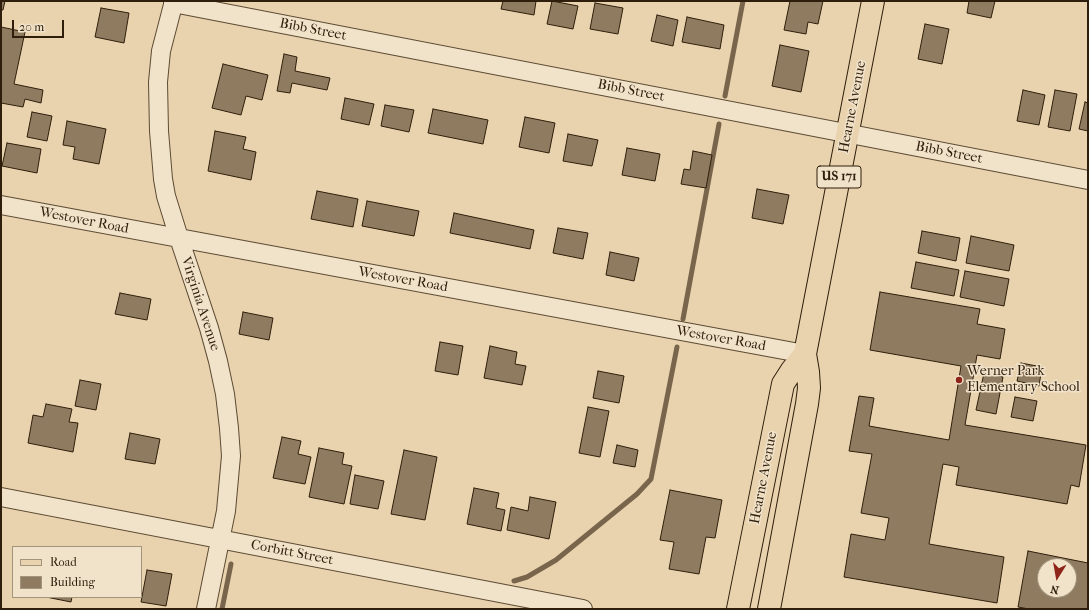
<!DOCTYPE html>
<html>
<head>
<meta charset="utf-8">
<style>
  body { margin:0 }
  #map { position:relative; width:1089px; height:610px; overflow:hidden; background:#e9d3ae; font-family:"IM FELL French Canon",serif }
  canvas { display:block }
  .frame { position:absolute; inset:0; border:2px solid #2e1e0b; pointer-events:none }
  .legend { position:absolute; left:12px; top:546px; width:130px; height:52px; box-sizing:border-box; background:#f1e2ca; border:1px solid #a3947e; margin:0; padding:5px 7px; list-style:none; font-size:12px; color:#2e1e0b }
  .legend li { display:flex; align-items:center; gap:8px; height:20px }
  .legend b { width:20px; border:1px solid #a3947e }
  .north { position:absolute; left:1037px; top:558px; width:40px; height:40px; box-sizing:border-box; background:#f1e2ca; border:1px solid #a3947e; border-radius:50%; rotate:191deg; font-size:11px; font-weight:700; line-height:16px; text-align:center; color:#2e1e0b }
  .north::after { content:''; display:block; margin:auto; width:14px; height:18px; background:#8f2418; clip-path:polygon(50% 0,100% 100%,50% 72%,0 100%) }
  .scale { position:absolute; left:12px; top:20px; width:52px; height:18px; box-sizing:border-box; border:2px solid #2e1e0b; border-top:0; padding-left:5px; font-size:12px; line-height:14px; white-space:nowrap; color:#2e1e0b; -webkit-text-stroke:3px #f1e2ca; paint-order:stroke }
</style>
</head>
<body>
<div id="map">
<canvas width="1089" height="610"></canvas>
<div class="frame"></div>
<ul class="legend">
<li><b style="height:5px;background:#e9d3ae"></b>Road</li>
<li><b style="height:11px;background:#8f7c60"></b>Building</li>
</ul>
<div class="north">N</div>
<div class="scale">20 m</div>
</div>
<script>
const ctx = document.querySelector('canvas').getContext('2d');
ctx.lineJoin = 'round';
function toPath(rows) {
  const path = new Path2D();
  for (const r of rows) {
    path.moveTo(r[0], r[1]);
    for (let i = 2; i < r.length; i += 2) path.lineTo(r[i], r[i + 1]);
  }
  return path;
}
function stroke(path, color, width, dash) {
  ctx.strokeStyle = color;
  ctx.lineWidth = width;
  ctx.lineCap = dash ? 'butt' : 'round';
  ctx.setLineDash(dash || []);
  ctx.stroke(path);
}
function fillPath(path, color) {
  ctx.fillStyle = color;
  ctx.fill(path, 'evenodd');
}
function write(font, color, halo, rows, align = 'center') {
  ctx.font = font + ' "IM FELL French Canon",serif';
  ctx.lineWidth = 3;
  ctx.setLineDash([]);
  ctx.textBaseline = 'middle';
  ctx.strokeStyle = halo;
  ctx.fillStyle = color;
  for (const [text, x, y, turn = 0] of rows) {
    ctx.save();
    ctx.translate(x, y);
    ctx.rotate((+turn || 0) * Math.PI / 180);
    ctx.textAlign = isNaN(turn) ? turn : align;
    if (halo) ctx.strokeText(text, 0, 0);
    ctx.fillText(text, 0, 0);
    ctx.restore();
  }
}
stroke(toPath([
  [725,96,743,1],
  [683,319,719,124],
  [514,581,527,577,556,560,637,494,651,479,677,347],
  [222,609,231,564]
]), '#78654c', 5);
const building = toPath([
  [1,1,5,1,3,10,1,10,1,1],
  [503,1,536,1,534,15,501,9,503,1],
  [552,1,578,6,573,29,547,24,552,1],
  [790,1,823,1,818,24,808,22,806,34,784,30,790,1],
  [969,1,995,1,991,18,967,13,969,1],
  [595,3,623,8,618,34,590,29,595,3],
  [101,8,129,13,124,43,95,37,101,8],
  [657,15,678,20,673,46,651,41,657,15],
  [687,17,724,25,720,49,682,42,687,17],
  [925,24,949,29,942,64,918,59,925,24],
  [1,27,25,32,14,84,43,90,41,103,25,99,23,107,1,103,1,27],
  [780,45,809,51,801,92,772,86,780,45],
  [284,54,297,57,295,71,330,78,327,90,292,83,290,93,277,91,284,54],
  [223,64,268,75,262,100,246,96,241,115,212,108,223,64],
  [1023,90,1045,95,1039,125,1017,121,1023,90],
  [1055,90,1077,94,1070,131,1048,127,1055,90],
  [345,98,374,104,369,125,341,119,345,98],
  [1085,102,1088,103,1088,131,1079,129,1085,102],
  [385,105,414,110,409,132,381,126,385,105],
  [433,109,488,120,483,144,428,133,433,109],
  [32,112,52,116,47,141,27,137,32,112],
  [525,117,555,123,549,153,519,147,525,117],
  [67,121,106,129,99,164,73,159,75,147,63,145,67,121],
  [215,131,246,137,243,149,256,152,251,180,208,171,215,131],
  [568,134,598,140,592,166,563,161,568,134],
  [7,143,41,149,37,173,2,166,7,143],
  [627,148,660,154,655,181,622,175,627,148],
  [693,151,712,155,706,188,681,184,684,169,690,170,693,151],
  [757,189,789,195,783,224,752,218,757,189],
  [317,191,358,199,353,227,311,219,317,191],
  [367,201,419,211,414,236,362,226,367,201],
  [454,213,534,230,530,249,450,233,454,213],
  [558,228,588,233,583,259,553,253,558,228],
  [922,231,960,238,956,261,918,253,922,231],
  [971,236,1014,245,1009,271,966,263,971,236],
  [610,252,639,258,634,281,606,275,610,252],
  [916,262,959,270,954,296,911,288,916,262],
  [965,271,1009,279,1004,306,960,297,965,271],
  [880,292,980,309,977,324,1005,329,1000,359,977,355,965,425,1086,445,1079,487,1071,485,1067,504,956,485,959,467,943,464,929,544,1004,557,997,603,844,577,851,534,885,540,889,518,861,513,872,454,849,451,859,396,874,398,869,426,949,440,961,366,870,350,880,292],
  [120,293,151,299,147,320,115,314,120,293],
  [243,312,273,318,269,340,239,334,243,312],
  [440,342,463,346,458,375,435,371,440,342],
  [490,346,517,352,515,364,526,366,522,385,484,378,490,346],
  [1021,363,1042,367,1039,386,1017,381,1021,363],
  [598,371,624,376,619,403,593,398,598,371],
  [984,373,1003,377,996,414,976,410,984,373],
  [80,380,101,384,96,410,75,406,80,380],
  [1015,397,1037,401,1033,421,1011,417,1015,397],
  [46,404,72,409,69,422,78,423,73,452,28,443,33,415,43,417,46,404],
  [588,407,609,411,600,457,579,453,588,407],
  [130,433,160,439,155,464,125,459,130,433],
  [282,437,301,441,298,454,311,457,305,484,273,478,282,437],
  [617,445,638,450,635,467,613,463,617,445],
  [319,448,344,453,342,464,352,466,344,504,309,497,319,448],
  [404,450,437,457,425,520,391,514,404,450],
  [355,475,384,481,378,509,350,504,355,475],
  [474,488,499,493,496,508,505,510,501,531,467,524,474,488],
  [670,490,722,500,715,538,706,537,699,574,669,569,674,542,660,540,670,490],
  [530,497,556,502,549,539,507,530,511,507,528,511,530,497],
  [1028,551,1088,563,1088,609,1029,609,1018,607,1028,551],
  [1045,566,1069,566,1069,590,1045,590,1045,566],
  [147,570,172,574,166,606,141,602,147,570],
  [46,597,72,597,71,602,46,597]
]);
fillPath(building, '#8f7c60');
stroke(building, '#2e1e0b', 1);
const minor = toPath([
  [174,1,161,51,158,82,159,131,163,179,166,196,179,238,209,328,218,361,225,394,229,428,231,456,226,511,206,609],
  [173,3,1088,180],
  [1,205,805,354],
  [1,497,583,609]
]);
const major = toPath([
  [738,609,783,384,792,370,805,354],
  [769,609,807,404,809,388,808,372,805,354,873,1]
]);
stroke(minor, '#5d4b34', 20);
stroke(major, '#2e1e0b', 24);
stroke(minor, '#f1e2ca', 18);
stroke(major, '#e9d3ae', 22);
for (const [x, y, r, color] of [
  [959,380,4,"#8f2418"]
]) {
  const dot = new Path2D();
  dot.arc(x, y, r, 0, 2 * Math.PI);
  ctx.fillStyle = color;
  ctx.fill(dot);
  stroke(dot, '#f1e2ca', 1.5);
}
for (const [x, y, w] of [
  [839,177,44]
]) {
  const box = new Path2D();
  box.roundRect(x - w / 2, y - 11, w, 22, 3);
  ctx.fillStyle = '#f1e2ca';
  ctx.fill(box);
  stroke(box, '#2e1e0b', 1);
}
write('bold 13px', '#2e1e0b', null, [
  ["US 171",839,177]
]);
write('14px', '#2e1e0b', '#f1e2ca', [
  ["Bibb Street",313,30,11],
  ["Bibb Street",631,91,11],
  ["Hearne Avenue",853,107,-79],
  ["Bibb Street",949,153,11],
  ["Westover Road",84,221,11],
  ["Westover Road",403,280,10],
  ["Virginia Avenue",200,304,72],
  ["Westover Road",721,339,10],
  ["Hearne Avenue",764,478,-79],
  ["Corbitt Street",292,553,11]
]);
write('14px', '#2e1e0b', '#f1e2ca', [
  ["Werner Park",967,372],
  ["Elementary School",967,388]
], 'left');
</script>
</body>
</html>
